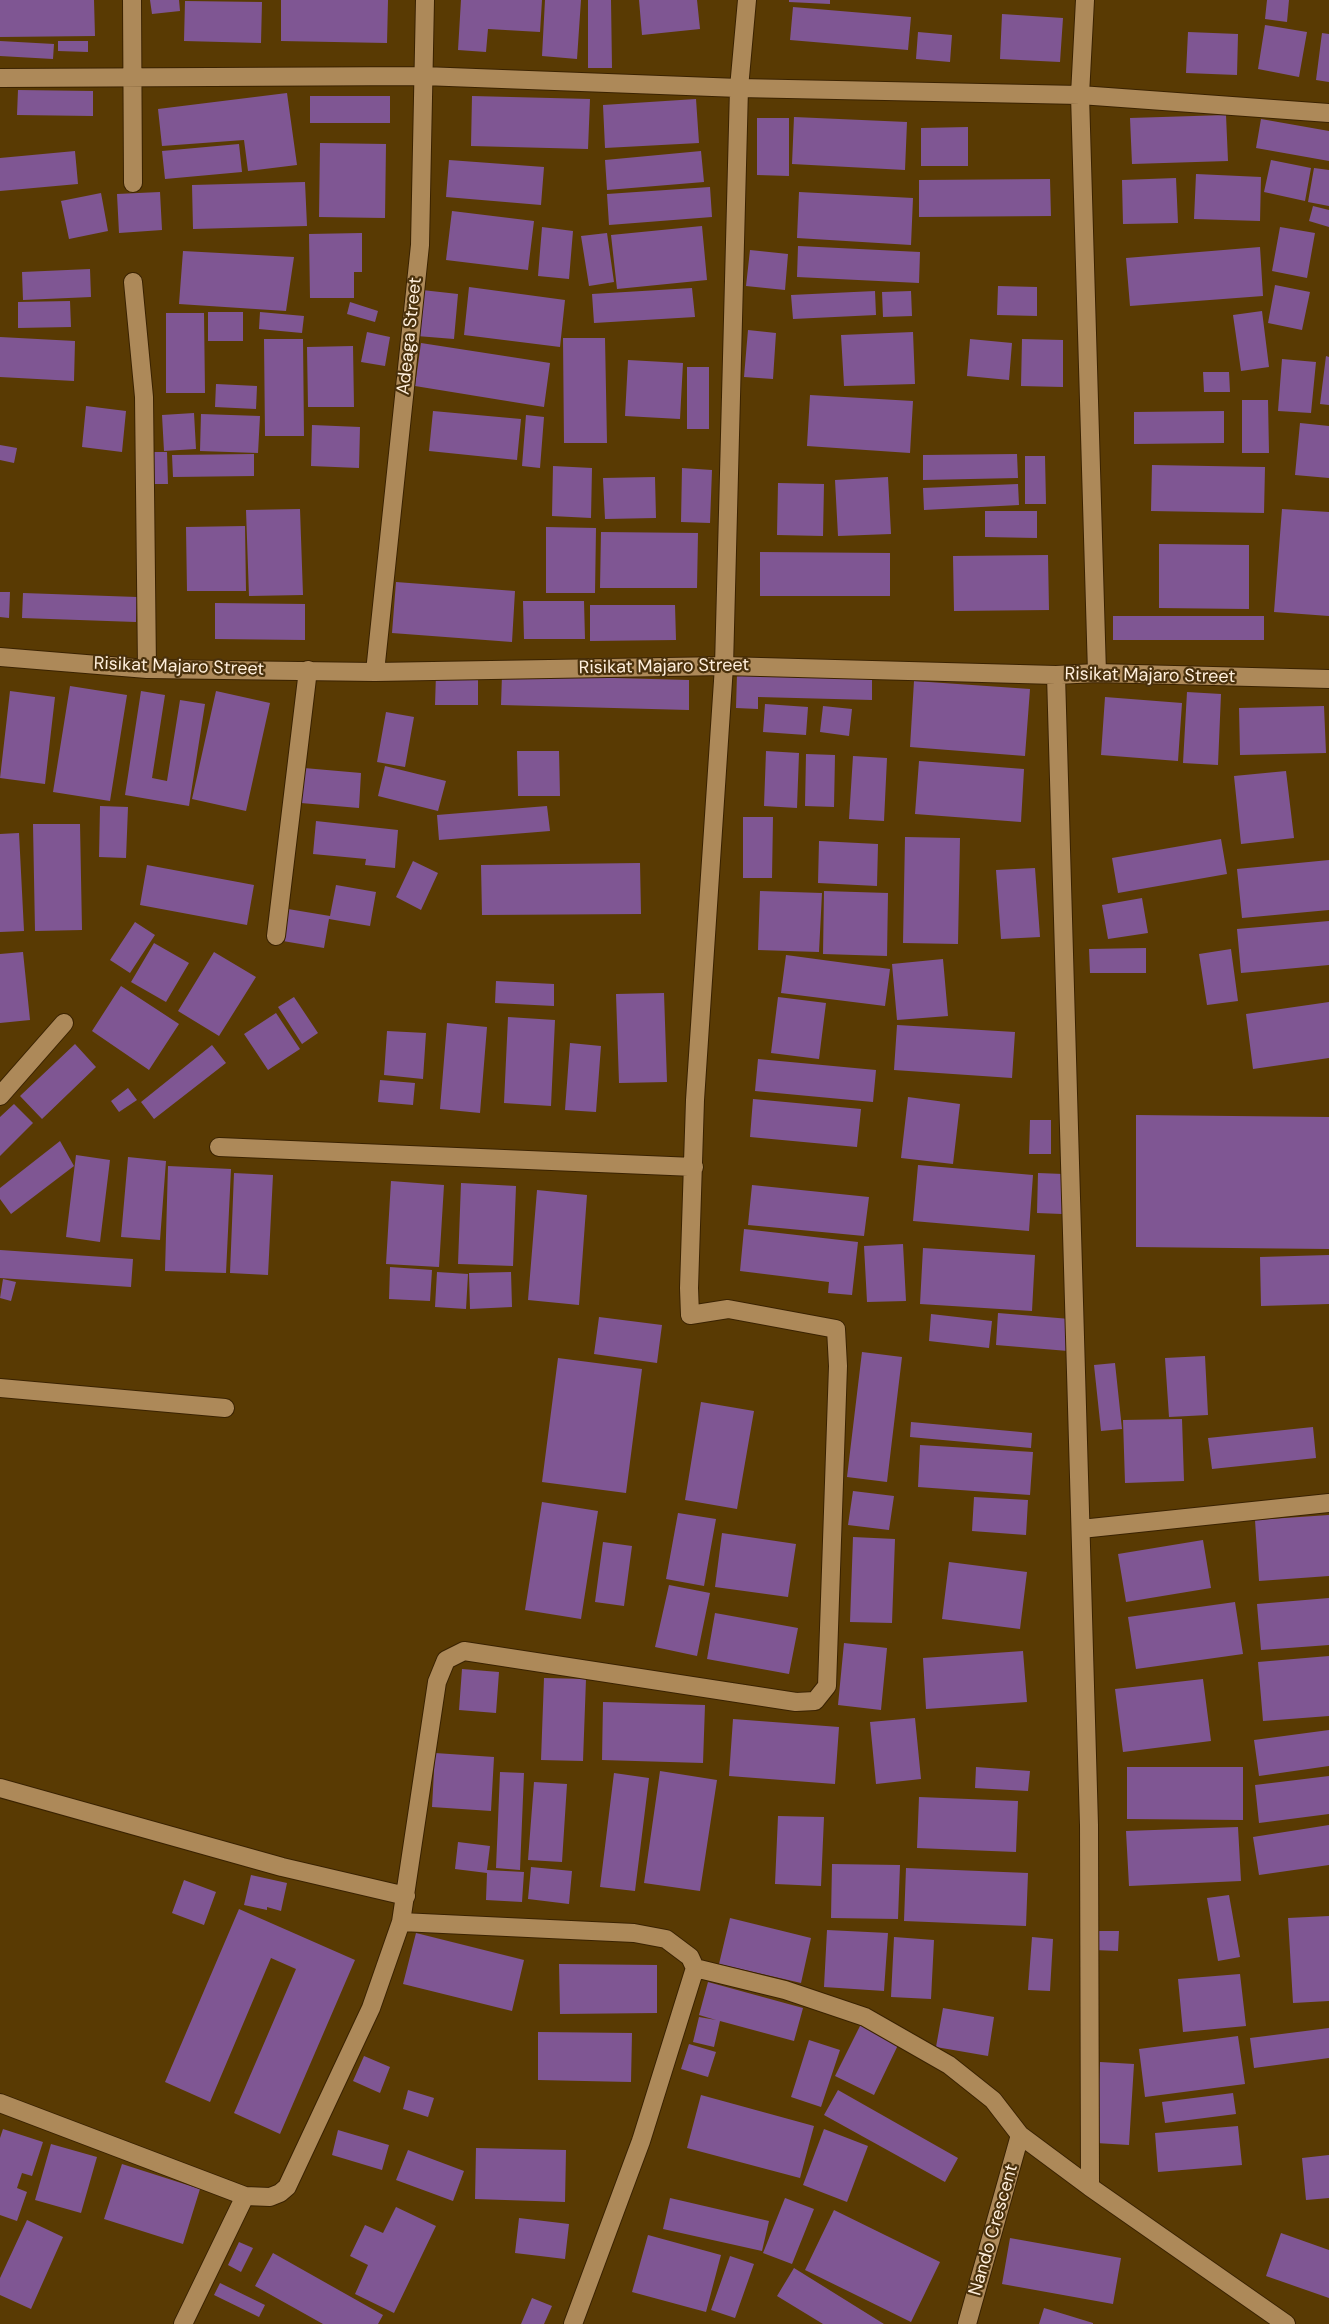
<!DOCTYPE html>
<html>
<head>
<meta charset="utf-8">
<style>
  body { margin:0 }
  canvas { display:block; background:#593a03 }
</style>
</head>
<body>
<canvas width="1329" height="2324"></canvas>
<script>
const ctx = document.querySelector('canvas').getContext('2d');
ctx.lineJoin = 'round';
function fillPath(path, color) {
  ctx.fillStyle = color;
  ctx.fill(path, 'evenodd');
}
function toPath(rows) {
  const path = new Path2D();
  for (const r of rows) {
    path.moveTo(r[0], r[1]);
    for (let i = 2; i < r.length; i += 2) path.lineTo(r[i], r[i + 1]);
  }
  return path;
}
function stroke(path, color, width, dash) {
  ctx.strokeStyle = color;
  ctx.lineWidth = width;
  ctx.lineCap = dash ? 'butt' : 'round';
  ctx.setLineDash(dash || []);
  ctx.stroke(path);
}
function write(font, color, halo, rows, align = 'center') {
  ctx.font = font + ' "DM Sans",sans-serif';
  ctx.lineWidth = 4.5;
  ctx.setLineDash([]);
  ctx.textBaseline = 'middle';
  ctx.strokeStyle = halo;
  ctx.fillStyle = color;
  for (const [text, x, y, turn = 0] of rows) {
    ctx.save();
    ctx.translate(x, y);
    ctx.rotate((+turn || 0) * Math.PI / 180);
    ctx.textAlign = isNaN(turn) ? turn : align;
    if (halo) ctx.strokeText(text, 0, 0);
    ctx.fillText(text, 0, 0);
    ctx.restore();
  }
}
fillPath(toPath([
  [0,0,94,0,95,36,0,37],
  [150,0,179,0,180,11,152,14],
  [281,0,388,0,387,43,281,41],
  [461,0,542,0,540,32,488,29,486,52,458,50],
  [545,0,581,0,577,59,542,56],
  [588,0,611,0,612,68,588,68],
  [639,0,697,0,700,29,642,35],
  [789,0,830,0,830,4,789,2],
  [1267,0,1289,0,1287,22,1265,19],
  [185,1,262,2,261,43,184,41],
  [793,7,911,17,908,50,790,40],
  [1002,14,1063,18,1060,62,1000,59],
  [1265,25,1307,32,1299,77,1258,69],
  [918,32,952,35,950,62,916,59],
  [1188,32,1238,34,1237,75,1186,73],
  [1322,33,1329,34,1329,82,1316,80],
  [0,41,54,44,53,59,0,56],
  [58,41,88,41,88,52,58,51],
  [18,90,93,91,93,116,17,115],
  [287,93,297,165,248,171,244,140,162,146,158,109],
  [310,96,390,96,390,123,310,123],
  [472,96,590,99,588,149,471,146],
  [696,99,699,143,605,148,603,105],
  [1226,115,1228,161,1132,164,1130,118],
  [794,117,907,122,905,170,792,164],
  [757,118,789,118,789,176,757,175],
  [1261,119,1329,131,1329,161,1256,148],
  [968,127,968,166,921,166,921,128],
  [320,143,386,144,385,218,319,217],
  [239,144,242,172,165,179,162,151],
  [75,151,78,184,0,191,0,158],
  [701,151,704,182,607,190,605,160],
  [449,160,544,167,541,205,446,197],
  [1271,160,1311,168,1305,201,1264,192],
  [1314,168,1329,170,1329,206,1308,202],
  [1196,174,1261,177,1260,221,1194,219],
  [1176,178,1178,223,1123,224,1122,180],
  [1050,179,1051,216,919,217,919,180],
  [305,182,307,226,193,229,192,185],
  [710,187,712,217,609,225,607,194],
  [160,192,162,230,119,233,117,194],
  [799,192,913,198,911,245,797,238],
  [101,193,108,231,69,239,61,201],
  [1313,206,1329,210,1329,227,1309,221],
  [452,211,534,221,528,270,446,260],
  [702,226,707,280,617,289,611,235],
  [542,227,573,231,569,279,538,276],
  [1280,227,1315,233,1307,278,1272,271],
  [362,233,362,272,354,272,354,298,310,298,309,234],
  [607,233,614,282,589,286,581,236],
  [798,246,920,252,919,283,797,277],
  [1260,247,1263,296,1130,306,1126,258],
  [750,250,788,254,785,290,746,286],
  [183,251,294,257,286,311,179,304],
  [90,269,91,297,23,300,22,272],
  [1275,285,1310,292,1302,330,1268,323],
  [998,286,1037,287,1037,316,997,315],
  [469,287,565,300,560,347,464,335],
  [692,288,695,317,594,323,592,294],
  [422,290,458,294,454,339,417,336],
  [875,291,876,315,793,319,791,295],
  [911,291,912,316,883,317,882,292],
  [70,301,71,327,18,328,18,302],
  [350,302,378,311,375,322,347,314],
  [1262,311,1269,367,1241,371,1233,315],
  [208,312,243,312,243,341,208,341],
  [260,312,304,316,302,333,259,329],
  [166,313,204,313,205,393,166,393],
  [748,330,776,333,773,379,744,377],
  [367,332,390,337,385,366,361,362],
  [913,332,915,384,844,386,841,335],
  [0,337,75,341,74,381,0,377],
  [563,338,605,338,607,443,564,443],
  [264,339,303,339,304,436,265,436],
  [970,339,1012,343,1009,380,967,376],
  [1022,339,1063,340,1063,387,1021,386],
  [421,343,550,363,544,407,415,386],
  [353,346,354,407,308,407,307,347],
  [1326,356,1329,357,1329,405,1320,404],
  [1282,359,1316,362,1311,413,1278,411],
  [628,360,683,363,680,419,625,416],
  [687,367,709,367,709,429,687,429],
  [1203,372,1229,372,1230,392,1204,392],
  [216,384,257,386,256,409,215,407],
  [810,395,913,401,910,453,807,446],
  [1242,400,1268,400,1269,453,1242,453],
  [86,406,126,411,122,452,82,447],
  [433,411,521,419,517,460,429,451],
  [1224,411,1224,443,1134,444,1134,412],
  [194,413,196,449,164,451,162,415],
  [201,414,260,416,258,453,200,451],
  [526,415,544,417,540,468,522,466],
  [1300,423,1329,426,1329,478,1295,475],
  [312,425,360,427,359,468,311,466],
  [0,445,17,448,14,463,0,460],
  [152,452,167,452,168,484,153,484],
  [254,454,254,476,173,477,172,455],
  [1017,454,1018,478,923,480,923,455],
  [1025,456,1045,456,1046,504,1025,504],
  [1152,465,1265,467,1264,513,1151,511],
  [553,466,592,468,591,518,552,516],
  [682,468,712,470,710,523,681,522],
  [655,477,656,518,605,519,603,478],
  [888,477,891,534,838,536,835,480],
  [778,483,824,484,823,536,777,535],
  [1018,484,1019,505,924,510,923,488],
  [300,509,303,595,249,596,246,510],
  [1282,509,1329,512,1329,616,1274,612],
  [985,511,1037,511,1037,538,985,537],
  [245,526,246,591,187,591,186,527],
  [546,527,596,528,595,593,546,593],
  [601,532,698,533,697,588,600,588],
  [1159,544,1249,545,1249,609,1159,608],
  [760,552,890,553,890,596,760,596],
  [1048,555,1049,610,954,611,953,556],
  [396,582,515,591,512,642,392,633],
  [0,592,10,592,9,618,0,617],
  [23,593,137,597,136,622,22,618],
  [523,601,584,601,585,639,524,639],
  [215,603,305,604,305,640,215,639],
  [590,605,675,605,676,640,590,641],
  [1113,616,1264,616,1264,640,1113,640],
  [436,674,478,675,478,705,435,705],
  [737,674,872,678,872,700,758,697,758,709,736,708],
  [502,675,689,680,689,710,501,705],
  [914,681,1030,689,1025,756,910,747],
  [70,686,127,695,110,801,53,792],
  [10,691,55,697,45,784,0,778],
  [141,691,165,695,152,778,167,781,180,700,205,704,189,806,125,795],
  [216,691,270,703,246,811,192,799],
  [1187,692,1221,694,1218,765,1183,763],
  [1105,697,1182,703,1178,761,1101,755],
  [765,704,808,707,806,735,763,732],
  [823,706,852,709,849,736,820,732],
  [1324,706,1326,753,1240,755,1239,708],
  [386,712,414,717,405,767,377,762],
  [517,751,559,751,560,796,518,796],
  [766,751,799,753,797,808,764,806],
  [806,754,835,755,834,807,805,806],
  [853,756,887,758,884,821,849,819],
  [919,761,1024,769,1021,822,915,814],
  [385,766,446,781,438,811,378,796],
  [304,768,361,773,359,808,301,803],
  [1286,771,1294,838,1241,844,1234,776],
  [100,806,128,807,126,858,99,857],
  [547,806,550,831,439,840,437,815],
  [743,817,773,817,772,878,743,878],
  [316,821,398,830,395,868,365,865,366,859,313,854],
  [33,824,80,824,82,930,35,931],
  [19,833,24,931,0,932,0,834],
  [905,837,960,838,958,944,903,943],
  [1221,839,1227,874,1118,893,1112,858],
  [819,841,878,844,877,886,818,883],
  [1329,860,1329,910,1242,918,1237,869],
  [413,861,438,873,421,910,396,897],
  [640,863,641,914,482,915,481,865],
  [147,865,254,885,247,925,140,905],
  [1035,868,1040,937,1001,939,996,870],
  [336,885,376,892,370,926,329,919,324,948,277,940,282,908,330,916],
  [760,891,822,893,819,952,758,950],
  [824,891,888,893,887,956,823,954],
  [1142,898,1148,933,1108,939,1102,905],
  [1329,921,1329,965,1241,973,1237,929],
  [135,922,155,935,130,973,110,960],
  [154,943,189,963,166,1002,131,982],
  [1146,948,1146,973,1090,973,1089,949],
  [1231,949,1238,1001,1207,1005,1199,954],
  [23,952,30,1020,0,1023,0,954],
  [214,952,256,977,219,1036,178,1011],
  [786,955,890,969,885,1006,781,993],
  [943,959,948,1016,897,1020,892,964],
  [496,981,554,984,554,1006,495,1003],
  [121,986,179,1024,149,1070,92,1031],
  [664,993,667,1082,619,1083,616,994],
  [294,997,318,1033,302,1044,278,1007],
  [778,997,826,1003,819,1059,771,1053],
  [1329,1002,1329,1058,1253,1069,1246,1014],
  [276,1013,300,1049,268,1070,244,1034],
  [508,1017,555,1020,551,1106,504,1103],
  [447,1023,487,1027,480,1113,440,1109],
  [897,1025,1015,1032,1012,1078,894,1070],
  [387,1031,426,1033,423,1079,384,1075],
  [570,1043,601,1046,596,1112,565,1110],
  [75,1044,96,1067,42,1119,20,1096],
  [212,1045,226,1063,154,1119,141,1102],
  [758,1059,876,1070,873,1102,755,1091],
  [380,1080,415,1083,413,1105,378,1102],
  [128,1088,137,1100,119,1112,111,1101],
  [908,1097,960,1104,953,1164,901,1158],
  [753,1099,861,1109,857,1147,750,1137],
  [14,1104,33,1123,0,1156,0,1117],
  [1136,1115,1329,1117,1329,1249,1136,1247],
  [1030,1120,1051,1120,1051,1154,1029,1154],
  [60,1141,74,1166,11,1214,0,1199,0,1188],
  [76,1155,110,1160,100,1242,66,1237],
  [128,1157,166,1161,160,1240,121,1237],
  [918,1165,1033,1175,1029,1231,913,1221],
  [168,1166,231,1169,226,1273,165,1271],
  [234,1173,273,1175,268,1275,230,1273],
  [1038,1173,1063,1174,1062,1214,1037,1213],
  [391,1181,444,1185,439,1267,386,1264],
  [461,1183,516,1186,513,1266,458,1264],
  [752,1185,869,1197,864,1236,748,1225],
  [537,1190,587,1195,579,1305,528,1300],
  [744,1229,858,1242,852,1295,828,1293,829,1282,740,1271],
  [903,1244,906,1301,867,1302,864,1246],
  [923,1248,1035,1255,1032,1311,920,1304],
  [0,1250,133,1259,131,1287,0,1278],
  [1329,1255,1329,1304,1261,1306,1260,1257],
  [390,1267,432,1270,430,1301,389,1299],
  [437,1272,468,1274,466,1309,435,1307],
  [511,1272,512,1307,470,1309,469,1273],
  [3,1279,16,1282,11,1301,0,1298],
  [998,1313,1070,1319,1068,1351,996,1345],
  [931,1314,992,1321,989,1348,929,1341],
  [599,1317,662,1325,657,1363,594,1354],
  [862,1352,902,1357,887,1482,847,1477],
  [1205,1356,1208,1415,1169,1417,1165,1358],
  [558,1358,642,1369,626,1493,542,1482],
  [1115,1363,1122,1429,1101,1431,1094,1365],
  [701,1402,754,1411,737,1509,685,1500],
  [1182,1419,1184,1481,1125,1483,1123,1420],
  [911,1422,1032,1433,1031,1448,910,1437],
  [1313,1427,1316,1458,1212,1469,1208,1438],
  [920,1445,1033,1452,1030,1495,918,1487],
  [853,1491,894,1496,889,1530,848,1525],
  [974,1497,1028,1500,1026,1535,972,1531],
  [542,1502,598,1511,581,1619,525,1610],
  [678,1513,716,1519,704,1586,666,1579],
  [1329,1515,1329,1576,1259,1581,1255,1520],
  [722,1533,796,1544,788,1597,715,1587],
  [853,1537,895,1539,892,1623,850,1622],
  [1203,1540,1211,1588,1126,1602,1118,1554],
  [603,1542,632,1546,624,1606,595,1602],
  [949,1562,1027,1572,1020,1629,942,1619],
  [669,1585,710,1593,697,1656,655,1647],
  [1329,1598,1329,1645,1261,1650,1257,1604],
  [1235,1602,1243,1654,1136,1669,1128,1617],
  [715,1613,798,1628,789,1674,707,1659],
  [844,1643,887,1648,881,1710,838,1705],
  [1023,1651,1027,1702,926,1709,923,1658],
  [1329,1656,1329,1716,1263,1721,1258,1662],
  [462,1669,499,1672,496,1713,459,1710],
  [544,1678,586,1679,583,1761,541,1760],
  [1203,1679,1211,1741,1123,1752,1115,1689],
  [603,1702,705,1705,703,1763,602,1760],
  [915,1718,921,1779,876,1784,870,1722],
  [733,1719,839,1727,835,1784,729,1776],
  [1329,1730,1329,1766,1259,1776,1254,1740],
  [435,1753,494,1757,491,1811,432,1807],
  [976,1767,1030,1771,1028,1791,975,1788],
  [1127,1767,1243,1767,1243,1820,1127,1819],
  [660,1771,717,1780,700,1891,644,1883],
  [500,1772,524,1773,520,1870,496,1868],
  [614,1773,649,1778,635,1891,600,1887],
  [1329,1776,1329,1814,1259,1823,1255,1785],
  [534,1782,567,1784,562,1862,528,1860],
  [919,1797,1018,1801,1016,1852,917,1848],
  [778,1816,824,1817,821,1886,775,1884],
  [1329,1825,1329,1865,1259,1875,1253,1837],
  [1238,1827,1241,1881,1129,1886,1126,1831],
  [458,1842,490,1846,487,1870,524,1872,522,1902,486,1900,487,1873,455,1869],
  [832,1864,900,1865,898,1919,831,1918],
  [531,1867,572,1871,569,1904,528,1899],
  [906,1868,1028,1873,1026,1926,904,1921],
  [251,1875,287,1883,281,1911,267,1907,267,1910,244,1905],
  [184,1880,216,1892,204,1925,172,1913],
  [1229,1895,1240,1957,1218,1961,1207,1898],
  [239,1909,355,1960,280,2134,234,2113,296,1969,271,1958,210,2102,165,2082],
  [1329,1916,1329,2001,1293,2003,1288,1918],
  [730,1918,811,1938,801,1983,719,1964],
  [827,1930,888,1933,884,1991,824,1987],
  [1095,1931,1119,1931,1118,1951,1094,1950],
  [416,1933,524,1960,512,2011,403,1984],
  [894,1937,934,1940,931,1999,891,1997],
  [1032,1937,1053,1939,1050,1991,1028,1990],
  [559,1964,657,1965,657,2013,560,2014],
  [1240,1974,1246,2026,1183,2032,1178,1979],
  [708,1982,803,2008,794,2041,720,2021,714,2047,693,2042,699,2017,716,2020,699,2015],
  [943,2008,994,2017,988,2056,936,2047],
  [861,2024,899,2043,874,2095,835,2076],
  [1329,2028,1329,2058,1254,2068,1250,2038],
  [538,2032,632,2033,631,2082,538,2080],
  [1238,2036,1245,2084,1145,2097,1139,2049],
  [809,2040,840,2050,821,2107,791,2097],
  [689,2044,716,2052,708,2077,681,2069],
  [364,2056,390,2067,380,2093,353,2081],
  [1100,2062,1134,2064,1129,2145,1096,2143],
  [408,2090,434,2098,428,2117,403,2109],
  [838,2090,958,2158,945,2182,824,2115],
  [1233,2093,1236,2114,1165,2123,1162,2102],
  [701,2095,814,2126,800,2178,687,2148],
  [1238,2126,1242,2165,1158,2172,1155,2133],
  [3,2129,43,2142,32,2176,22,2173,17,2188,27,2192,17,2221,0,2215,0,2138],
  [824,2129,868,2146,847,2202,803,2185],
  [338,2130,389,2145,382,2170,332,2155],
  [51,2144,97,2157,81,2213,35,2200],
  [476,2148,566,2150,565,2202,475,2199],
  [408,2150,464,2171,453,2201,396,2180],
  [1329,2155,1329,2198,1306,2200,1302,2158],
  [122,2164,200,2189,183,2244,104,2219],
  [670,2198,769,2221,762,2251,663,2229],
  [785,2198,814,2209,792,2264,763,2253],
  [396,2207,436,2226,394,2313,355,2294,368,2265,350,2256,365,2225,383,2233],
  [834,2210,940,2262,911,2322,805,2270],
  [519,2218,569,2224,565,2259,515,2253],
  [27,2220,63,2237,31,2309,0,2295,0,2278],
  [1281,2233,1329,2250,1329,2298,1266,2276],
  [648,2235,721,2255,706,2312,632,2292],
  [1010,2238,1121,2258,1113,2304,1002,2284],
  [239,2242,253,2248,241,2272,228,2265],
  [273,2253,383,2315,378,2324,323,2324,255,2286],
  [730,2256,754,2264,735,2318,711,2310],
  [794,2268,884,2324,823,2324,777,2296],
  [220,2283,265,2305,259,2317,214,2295],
  [532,2298,552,2306,544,2324,521,2324],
  [1044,2308,1093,2323,1093,2324,1039,2324]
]), '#7f5693');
const street = toPath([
  [132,0,133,183],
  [1085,0,1080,95,1097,673],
  [0,78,423,76,739,88,1080,95,1329,113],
  [133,282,144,397,147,669],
  [0,657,147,669,375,672,724,666,1056,675,1097,673,1329,679],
  [375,672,420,245,425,0],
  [1056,675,1089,1825,1090,2187],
  [276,936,308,670],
  [0,1096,64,1023],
  [219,1147,694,1167],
  [0,1388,225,1408],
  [1081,1529,1329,1503],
  [0,1788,282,1867,406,1896],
  [401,1922,634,1933,666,1939,690,1957,695,1968,785,1990,865,2017,949,2065,993,2100,1020,2135,1090,2187,1286,2324],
  [0,2103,245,2196,270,2197,280,2193,287,2187,371,2008,401,1922,437,1682,446,1660,464,1651,796,1702,815,1701,827,1686,838,1366,836,1329,728,1309,690,1315,689,1288,695,1100,724,666,739,88,747,0],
  [183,2324,245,2196],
  [573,2324,641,2141,695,1968],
  [967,2324,1020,2135]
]);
stroke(street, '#3a2200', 20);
stroke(street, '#ad8959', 18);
write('18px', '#ffefdc', '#4a310c', [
  ["Adeaga Street",410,336,-84],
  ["Risikat Majaro Street",179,667,2],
  ["Risikat Majaro Street",664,667,-1],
  ["Risikat Majaro Street",1150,676,1],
  ["Nando Crescent",994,2230,-74]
]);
</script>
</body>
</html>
